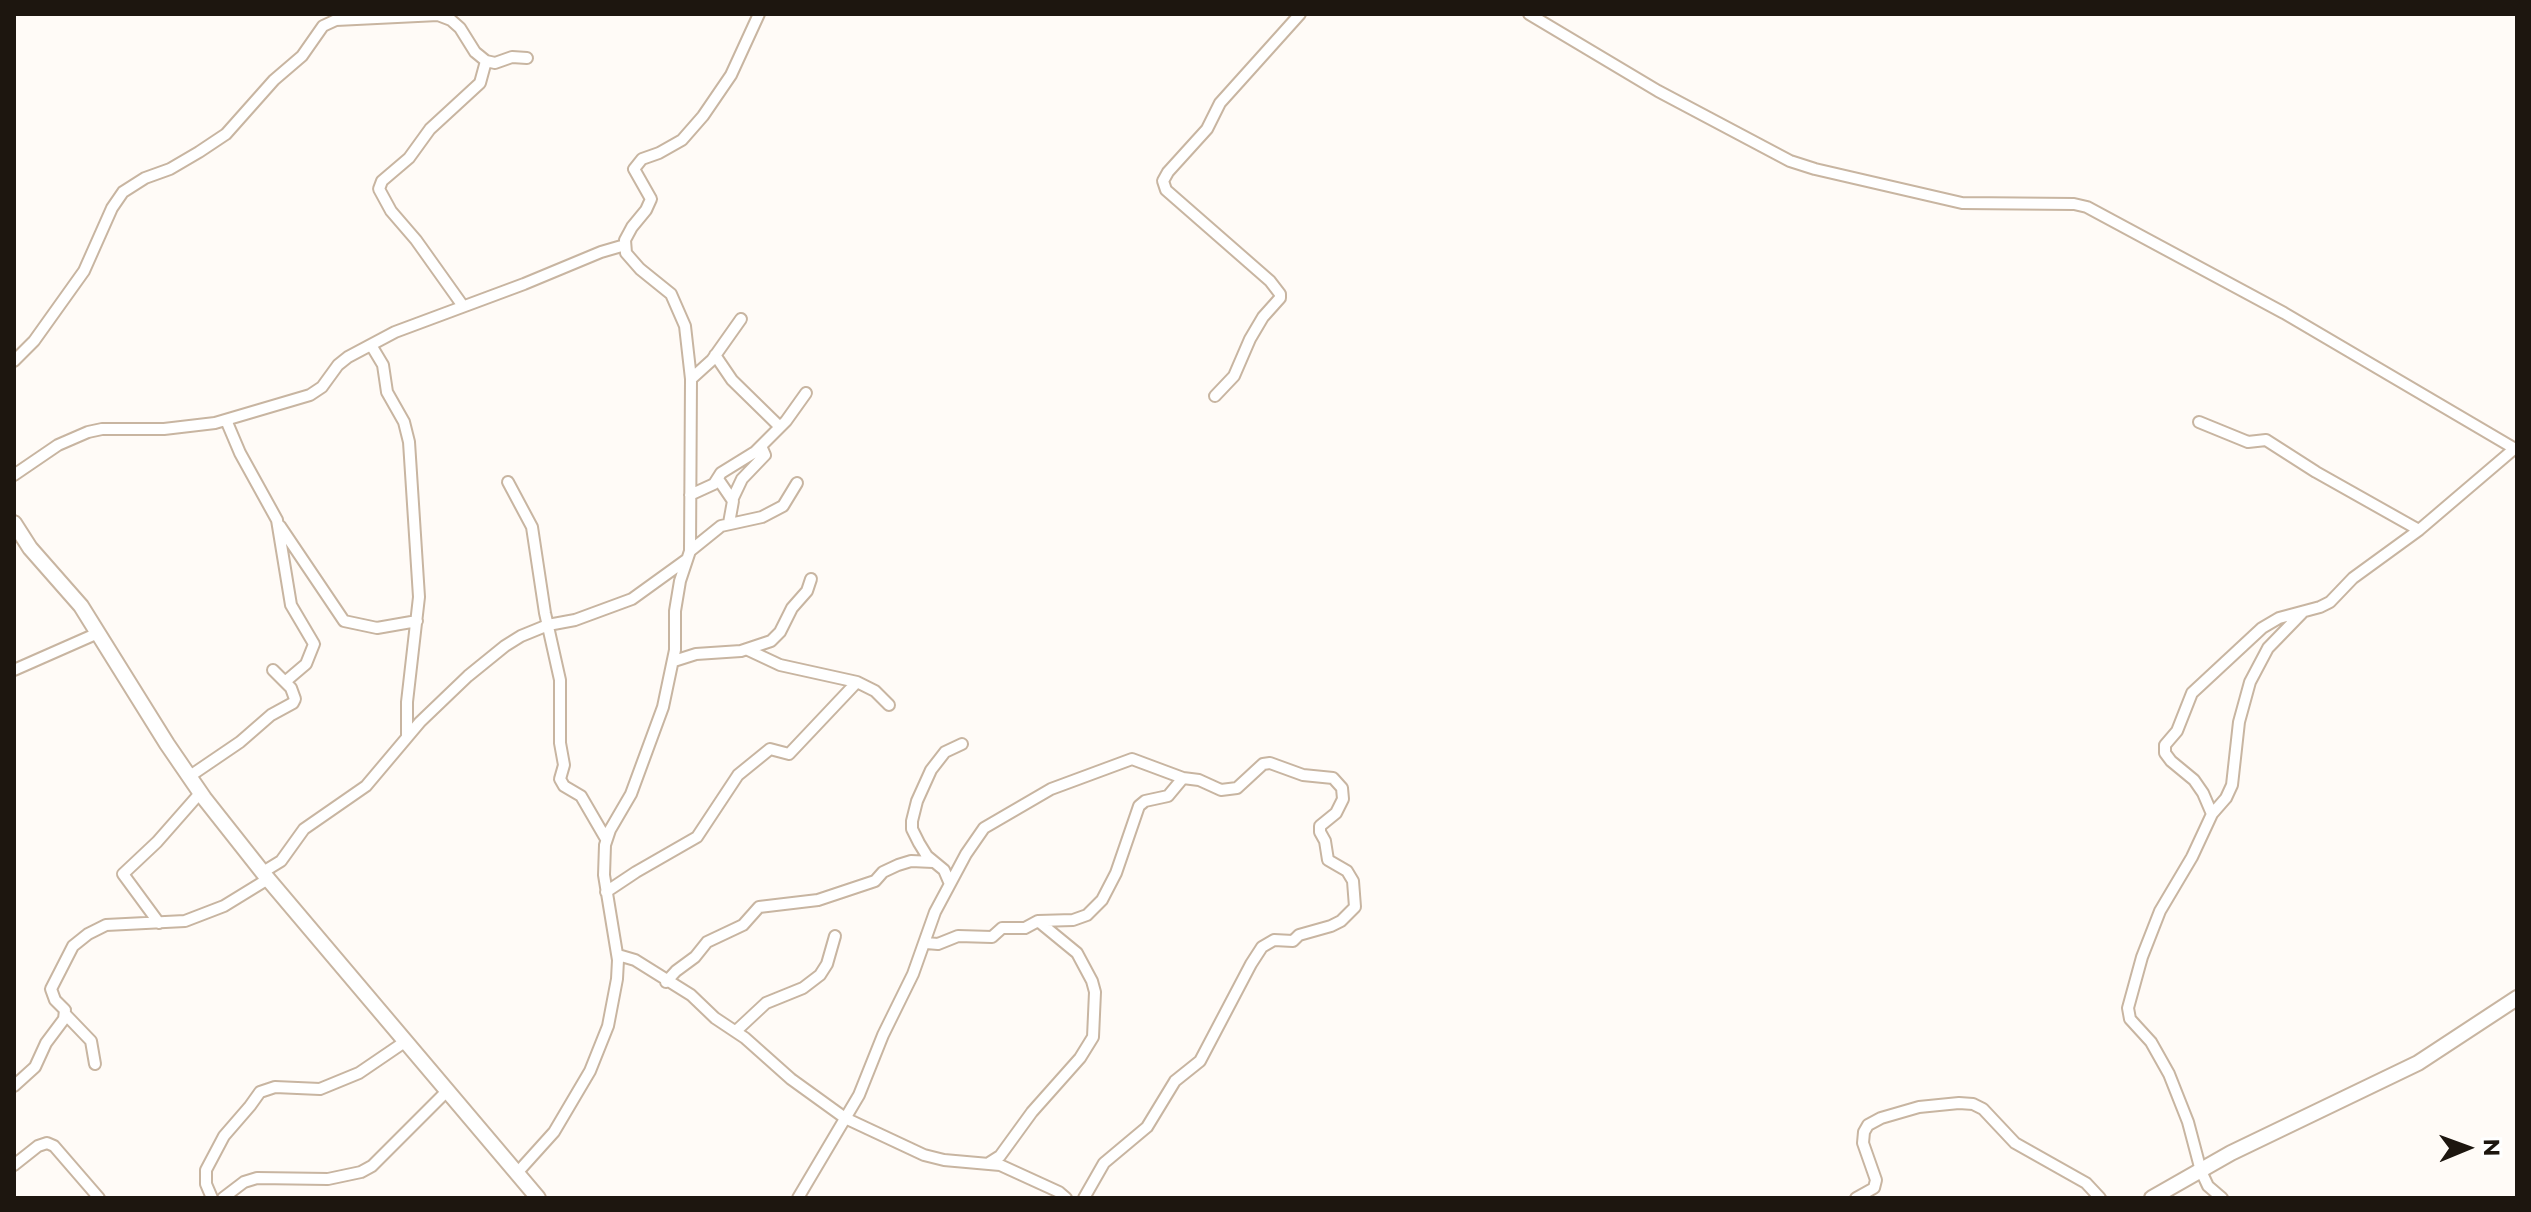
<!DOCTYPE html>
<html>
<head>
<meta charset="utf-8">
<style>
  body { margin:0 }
  #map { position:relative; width:2531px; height:1212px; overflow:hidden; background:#fffbf7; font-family:Montserrat,sans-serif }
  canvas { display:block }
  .frame { position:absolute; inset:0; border:16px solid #1d160f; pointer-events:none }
  .north { position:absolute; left:2427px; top:1108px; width:80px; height:80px; -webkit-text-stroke:6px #fff; paint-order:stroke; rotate:89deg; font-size:22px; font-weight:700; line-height:32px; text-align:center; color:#1d160f }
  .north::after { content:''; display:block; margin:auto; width:28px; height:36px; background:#1d160f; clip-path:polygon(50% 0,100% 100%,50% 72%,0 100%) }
</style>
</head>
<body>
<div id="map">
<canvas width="2531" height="1212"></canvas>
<div class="frame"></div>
<div class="north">N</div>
</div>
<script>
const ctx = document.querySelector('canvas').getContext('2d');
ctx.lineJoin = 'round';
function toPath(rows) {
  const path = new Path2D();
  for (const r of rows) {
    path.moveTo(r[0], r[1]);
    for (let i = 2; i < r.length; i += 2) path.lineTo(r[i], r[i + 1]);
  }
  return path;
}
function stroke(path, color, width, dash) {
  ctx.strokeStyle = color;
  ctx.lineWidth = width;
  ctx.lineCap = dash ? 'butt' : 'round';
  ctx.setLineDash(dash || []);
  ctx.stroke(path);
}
const street = toPath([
  [1529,14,1658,91,1790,161,1815,169,1962,203,2074,204,2087,207,2284,313,2517,450],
  [463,306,416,240,391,211,379,189,382,181,409,158,430,129,480,83,486,61],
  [371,345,383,365,387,392,404,422,409,442,419,597,407,702,407,735],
  [715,355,732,380,780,427],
  [14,361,34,341,84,271,112,208,123,192,145,178,170,169,199,152,226,134,274,80,302,56,323,26,336,20,438,15,451,20,460,28,475,52,486,61,495,63,512,57,527,58],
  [691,379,712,360,741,319],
  [1215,396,1234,376,1250,339,1263,317,1280,298,1280,294,1270,281,1166,190,1163,181,1168,172,1207,129,1220,103,1300,14],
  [226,420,240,453,277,520,291,605,314,644,306,664,286,681],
  [2199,422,2248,442,2266,440,2316,472,2419,530],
  [14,475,58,445,88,432,102,429,164,429,215,423,310,395,322,387,338,365,348,357,395,332,524,284,601,252,625,245],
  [718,479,733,501,729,523],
  [508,482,532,527,545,613,560,680,560,743,564,765,560,779,564,786,581,796,606,839],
  [690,495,714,484,721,473,755,452,786,421,806,393],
  [733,498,742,479,765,455,761,446],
  [280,526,344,621,377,628,417,621],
  [690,551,721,526,762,517,783,506,797,483],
  [748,650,780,665,857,682,875,691,889,705],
  [674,661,696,654,741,651,771,641,780,632,792,608,807,591,811,579],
  [14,670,98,633],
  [190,776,240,742,271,715,293,703,295,699,291,688,273,670],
  [2212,814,2226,798,2232,785,2239,722,2250,682,2268,648,2302,613],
  [263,872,281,861,304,829,366,786,420,722,468,676,505,646,521,636,548,625,575,620,632,599,686,560],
  [950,884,944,870,927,856,919,843,912,829,912,821,917,801,931,770,945,752,962,744],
  [606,892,636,872,697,837,738,775,770,749,789,754,857,682],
  [159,923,123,874,157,842,201,792],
  [926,943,938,944,958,936,992,937,1002,928,1025,928,1038,921,1073,920,1087,915,1102,900,1116,873,1139,806,1145,801,1168,796,1183,778],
  [618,955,635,960,691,995,715,1018,745,1038,791,1079,845,1118,924,1155,944,1160,1000,1165,1059,1192,1066,1198],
  [666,982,676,971,695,957,707,942,743,925,759,907,818,900,875,881,883,872,898,865,911,861,933,862],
  [66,1015,91,1041,95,1064],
  [736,1031,766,1003,803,988,820,975,827,964,835,936],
  [14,1086,35,1067,46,1043,64,1019,65,1010,55,1000,51,989,73,946,88,934,106,925,185,921,224,906,268,879],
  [989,1163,1000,1156,1032,1112,1080,1058,1093,1037,1095,992,1092,981,1077,953,1038,921],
  [14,1165,38,1146,47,1143,54,1146,99,1198],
  [517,1173,554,1132,590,1071,608,1026,617,979,618,960,604,875,605,845,610,830,631,794,663,707,675,650,675,611,680,581,690,551,691,379,685,326,671,294,640,269,626,253,625,240,632,227,646,210,651,199,634,169,642,159,659,153,682,140,703,116,731,75,759,14],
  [212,1198,206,1184,206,1170,224,1136,250,1106,260,1092,275,1087,320,1089,359,1073,406,1041],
  [223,1198,244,1182,257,1178,328,1179,361,1172,372,1166,446,1092],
  [798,1198,859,1095,883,1035,913,974,935,912,966,854,984,828,1051,789,1132,759,1183,778,1199,780,1221,790,1237,788,1263,764,1270,763,1303,775,1333,778,1342,788,1343,799,1336,813,1320,826,1320,832,1325,841,1328,860,1347,871,1353,881,1355,907,1341,921,1331,926,1299,935,1293,941,1274,940,1262,947,1251,964,1200,1061,1175,1081,1147,1127,1104,1163,1084,1198],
  [1856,1198,1874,1188,1876,1180,1863,1143,1864,1132,1868,1125,1881,1118,1919,1107,1959,1103,1973,1104,1983,1109,2015,1143,2086,1183,2100,1198],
  [2222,1198,2208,1186,2201,1171,2188,1122,2169,1074,2151,1042,2130,1019,2128,1008,2142,957,2160,911,2192,857,2212,814,2203,793,2194,780,2171,761,2165,753,2165,745,2177,731,2192,693,2262,628,2279,618,2320,607,2330,602,2353,578,2419,530,2514,449]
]);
const secondary = toPath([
  [14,523,30,548,81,606,167,744,204,798,268,879,538,1198],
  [2152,1198,2231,1153,2418,1063,2517,998]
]);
stroke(street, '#c8b5a1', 14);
stroke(secondary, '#c8b5a1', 18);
stroke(street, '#fff', 10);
stroke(secondary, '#fff', 14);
</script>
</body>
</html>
